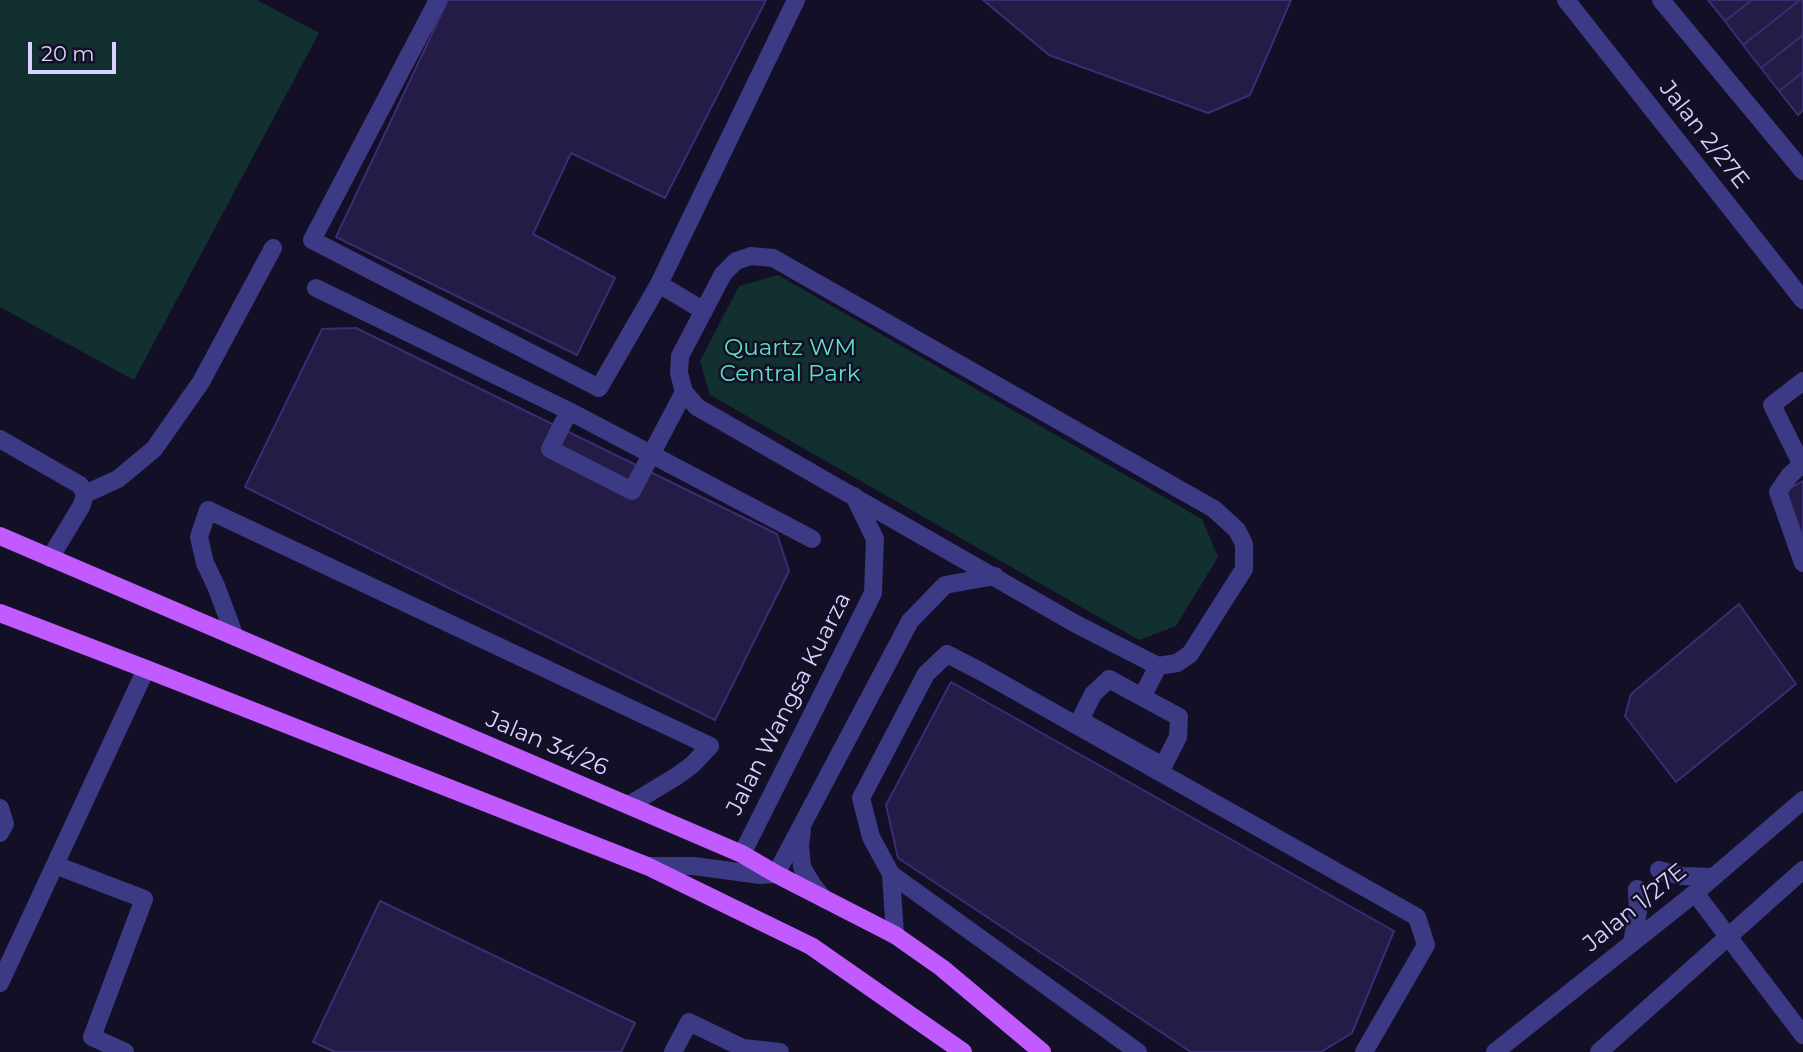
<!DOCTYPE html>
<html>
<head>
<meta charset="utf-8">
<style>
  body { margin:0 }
  #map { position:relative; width:1803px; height:1052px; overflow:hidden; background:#130f26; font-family:Montserrat,sans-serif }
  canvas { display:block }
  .scale { position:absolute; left:28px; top:42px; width:88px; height:32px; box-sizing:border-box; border:4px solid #d9d4ff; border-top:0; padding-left:9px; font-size:21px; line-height:24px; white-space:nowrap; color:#d9d4ff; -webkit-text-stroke:5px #130f26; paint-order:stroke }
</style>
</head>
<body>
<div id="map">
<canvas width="1803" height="1052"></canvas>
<div class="scale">20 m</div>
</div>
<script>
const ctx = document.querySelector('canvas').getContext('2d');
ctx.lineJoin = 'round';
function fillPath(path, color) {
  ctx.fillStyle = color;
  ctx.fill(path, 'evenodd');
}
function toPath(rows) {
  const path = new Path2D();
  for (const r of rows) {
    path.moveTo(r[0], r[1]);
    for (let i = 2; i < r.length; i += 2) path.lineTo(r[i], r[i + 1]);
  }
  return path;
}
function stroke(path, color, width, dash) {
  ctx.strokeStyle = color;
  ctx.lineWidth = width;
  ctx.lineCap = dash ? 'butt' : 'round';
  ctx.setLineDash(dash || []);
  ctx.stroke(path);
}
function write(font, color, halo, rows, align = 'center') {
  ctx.font = font + ' Montserrat,sans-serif';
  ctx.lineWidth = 5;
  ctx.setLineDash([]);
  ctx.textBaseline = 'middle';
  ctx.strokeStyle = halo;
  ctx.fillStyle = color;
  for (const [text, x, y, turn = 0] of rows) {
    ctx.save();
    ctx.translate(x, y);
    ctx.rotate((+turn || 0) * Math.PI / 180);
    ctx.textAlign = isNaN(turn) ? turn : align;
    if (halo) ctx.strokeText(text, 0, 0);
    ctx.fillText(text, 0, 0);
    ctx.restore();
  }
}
fillPath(toPath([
  [0,0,257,0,319,33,134,380,0,307],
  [778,275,1202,519,1218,557,1176,626,1139,640,710,395,700,361,739,286]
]), '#12302f');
const building = toPath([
  [448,0,766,0,665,198,571,153,533,234,615,278,577,355,336,237,448,0],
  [983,0,1291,0,1250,95,1208,113,1049,55,983,0],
  [1708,0,1752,0,1725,21,1708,0],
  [1752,0,1800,0,1743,45,1725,21,1752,0],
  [1800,0,1803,0,1803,35,1761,68,1743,45,1800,0],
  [1803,35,1803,72,1779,91,1761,68,1803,35],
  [1803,72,1803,110,1798,115,1779,91,1803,72],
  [356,328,777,534,789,571,715,720,245,487,322,329,356,328],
  [1803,481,1803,544,1786,490,1803,481],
  [1739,604,1796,684,1676,782,1625,716,1631,694,1739,604],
  [951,682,1394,931,1352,1033,1321,1052,1191,1052,898,858,886,805,951,682],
  [380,901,635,1023,621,1052,335,1052,313,1042,380,901]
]);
fillPath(building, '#241b47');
stroke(building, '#3b2d73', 2);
stroke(toPath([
  [438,0,312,240,599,388,659,284,796,0],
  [1566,0,1803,300],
  [1661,0,1803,171],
  [751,256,773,258,1214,509,1237,530,1244,544,1244,569,1190,654,1177,663,1158,666,1076,624,697,407,684,392,679,373,680,356,723,274,736,261,751,256],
  [659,284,704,311],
  [316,288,569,411,812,539],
  [1803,381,1772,405,1803,467],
  [569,411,550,449,632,491,684,392],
  [0,439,80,485,85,494,82,505,50,558],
  [1801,465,1789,476,1778,492,1803,563],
  [85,494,118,479,154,449,201,382,273,248],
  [235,637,216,586,205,563,199,537,208,510,710,746,692,765,677,776,629,805],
  [1109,679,1179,717,1178,737,1163,766,1080,720,1093,694,1109,679],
  [1142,697,1158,666],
  [0,808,5,824,0,833],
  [802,830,800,845,802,867,812,884,824,899],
  [742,854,873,593,875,539,854,496],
  [55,865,144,899,92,1037,125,1052],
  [647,866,694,866,760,875,776,874,910,621,945,585,995,576],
  [1659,870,1682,876,1712,877],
  [891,874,895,935],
  [1695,893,1803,1035],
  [1632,942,1638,912,1637,889],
  [0,983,146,669],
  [673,1052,689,1022,743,1048,780,1052],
  [1138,1052,891,874,871,837,861,798,926,674,947,654,980,671,1417,917,1426,945,1364,1052],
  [1495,1052,1695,893,1803,800],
  [1599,1052,1803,870]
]), '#3d3a85', 18);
stroke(toPath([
  [0,536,742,854,776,874,895,935,942,968,1042,1052],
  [0,613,146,669,647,866,811,946,963,1052]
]), '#c25bff', 18);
write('23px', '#d9d4ff', '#130f26', [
  ["Jalan 2/27E",1704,135,52],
  ["Jalan Wangsa Kuarza",789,704,-63],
  ["Jalan 34/26",547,744,23],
  ["Jalan 1/27E",1635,908,-39]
]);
write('23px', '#5fe0c0', '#130f26', [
  ["Quartz WM",790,348],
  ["Central Park",790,374]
]);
</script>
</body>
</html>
